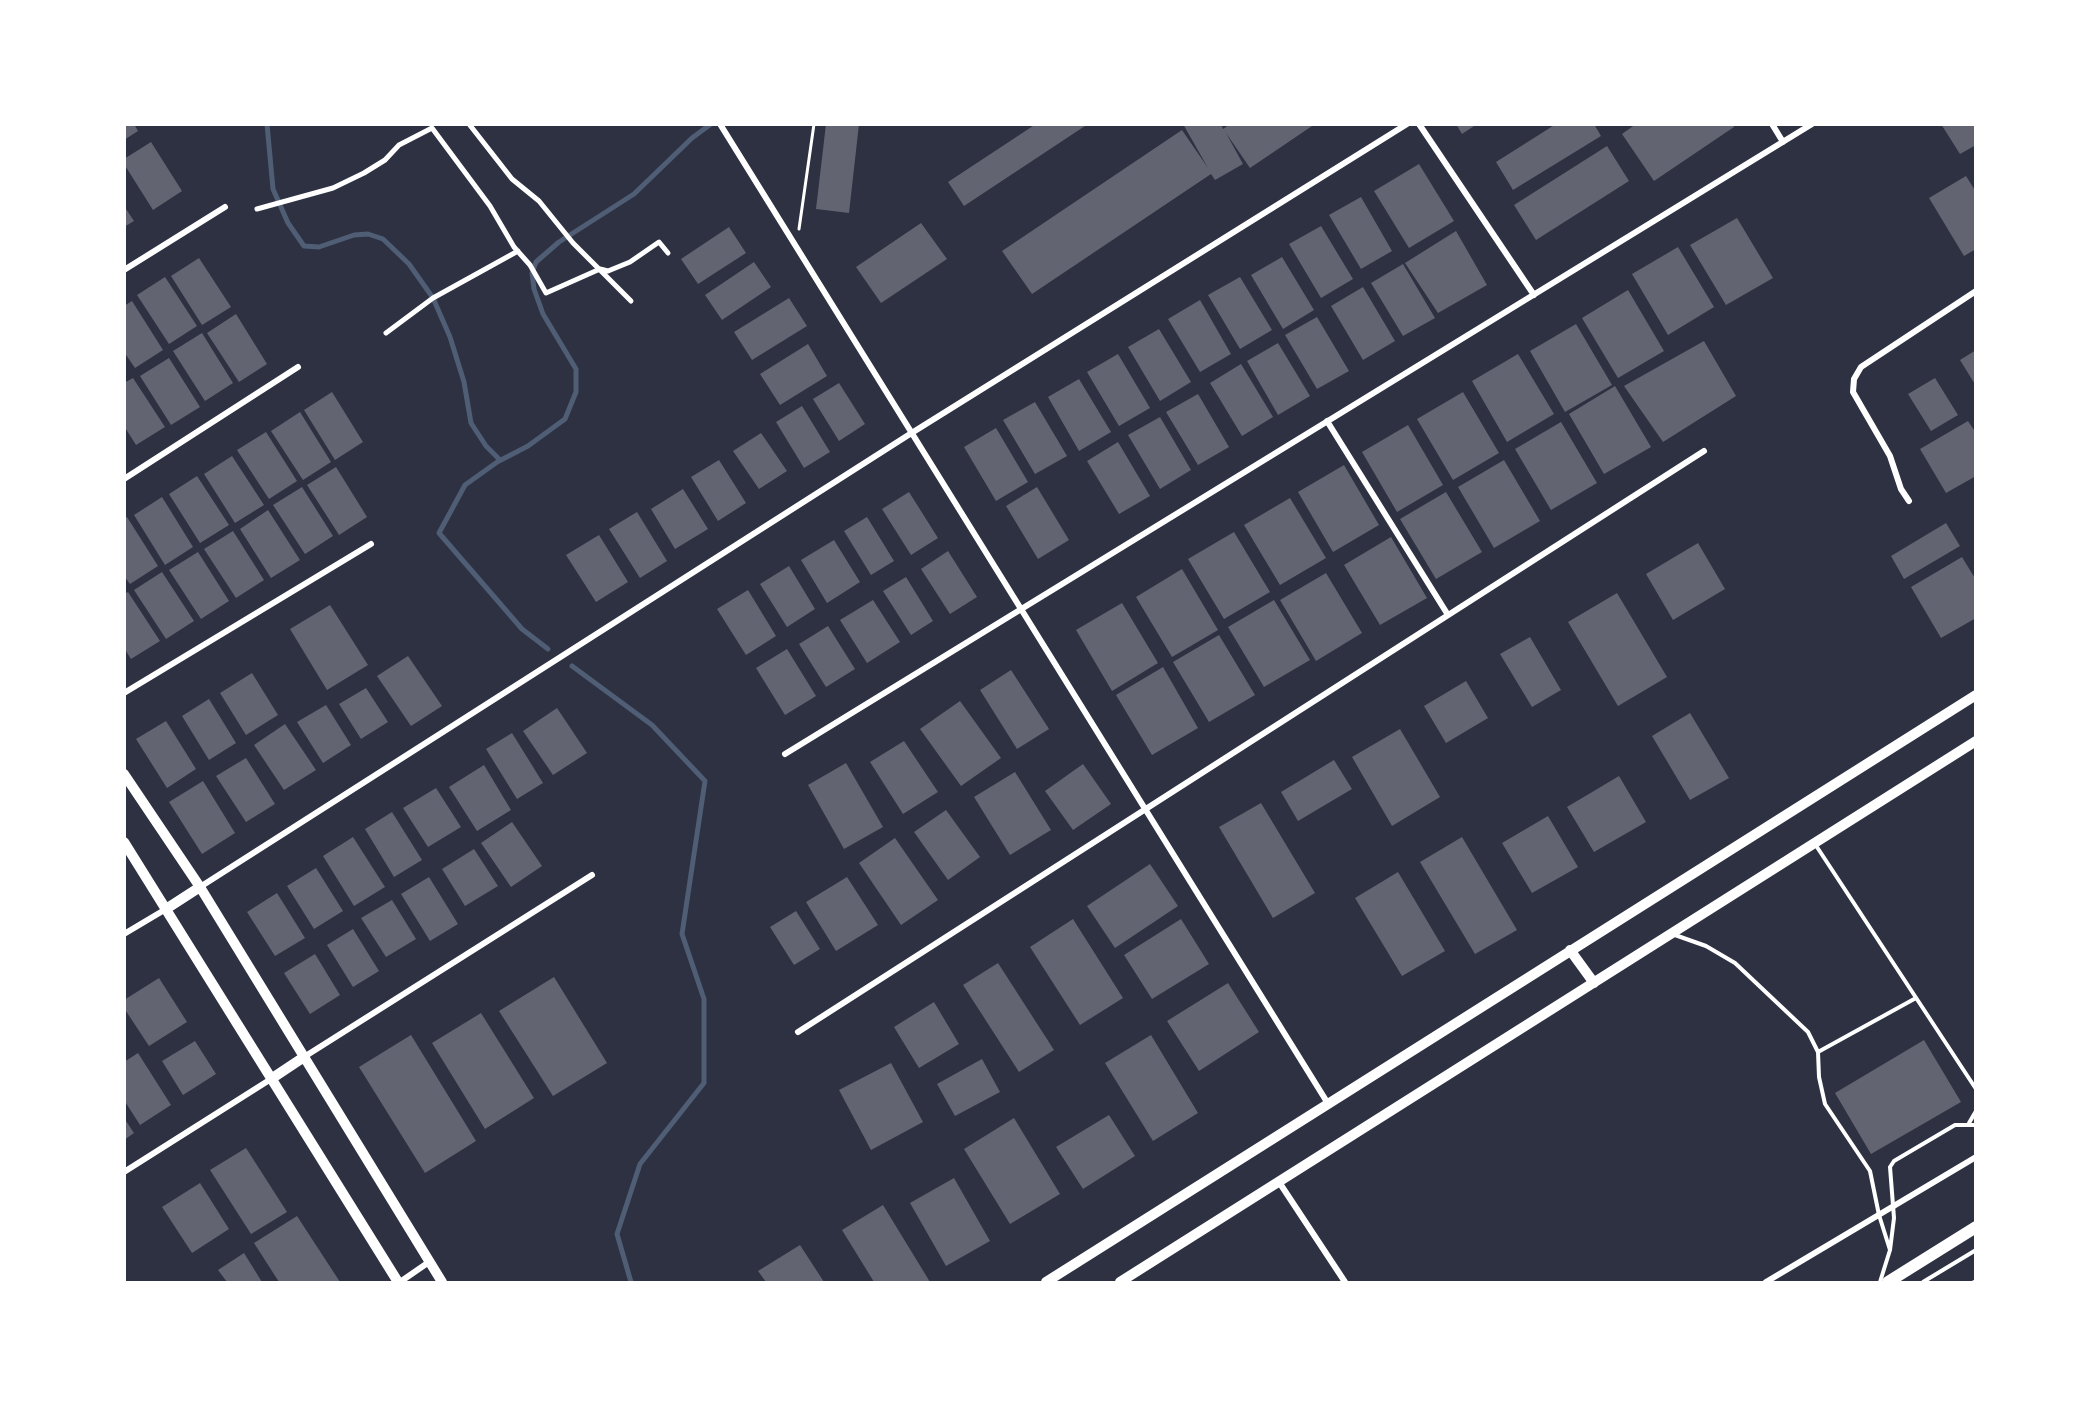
<!DOCTYPE html>
<html>
<head>
<meta charset="utf-8">
<style>
  body { margin:0 }
  #map { position:relative; width:2100px; height:1407px; overflow:hidden; background:#2d3142; font-family:Mulish,sans-serif }
  canvas { display:block }
  .frame { position:absolute; inset:0; border:126px solid #fff; pointer-events:none }
</style>
</head>
<body>
<div id="map">
<canvas width="2100" height="1407"></canvas>
<div class="frame"></div>
</div>
<script>
const ctx = document.querySelector('canvas').getContext('2d');
ctx.lineJoin = 'round';
function toPath(rows) {
  const path = new Path2D();
  for (const r of rows) {
    path.moveTo(r[0], r[1]);
    for (let i = 2; i < r.length; i += 2) path.lineTo(r[i], r[i + 1]);
  }
  return path;
}
function stroke(path, color, width, dash) {
  ctx.strokeStyle = color;
  ctx.lineWidth = width;
  ctx.lineCap = dash ? 'butt' : 'round';
  ctx.setLineDash(dash || []);
  ctx.stroke(path);
}
function fillPath(path, color) {
  ctx.fillStyle = color;
  ctx.fill(path, 'evenodd');
}
stroke(toPath([
  [267,124,273,189,288,223,304,246,319,247,354,235,368,234,383,239,409,264,433,298,450,337,464,382,471,423,486,446,500,460,465,485,439,533,522,629,548,649],
  [499,461,528,446,565,419,576,392,576,369,543,314,534,289,532,273,536,262,559,242,634,194,692,138,711,124],
  [572,666,652,725,705,781,682,934,704,999,704,1083,640,1164,617,1234,631,1282]
]), '#4f5d75', 5);
fillPath(toPath([
  [124,124,134,124,138,131,124,140],
  [826,124,859,124,849,213,816,209],
  [1036,124,1088,124,964,206,948,182],
  [1183,124,1221,124,1223,129,1230,124,1315,124,1250,168,1226,133,1243,164,1215,180,1211,174,1032,294,1002,251,1182,130,1208,168],
  [1456,124,1477,124,1462,134],
  [1556,124,1594,124,1601,136,1513,190,1496,162],
  [1636,124,1733,124,1734,127,1654,181,1622,134],
  [1941,124,1976,124,1976,145,1960,154],
  [151,142,182,191,153,210,124,164,124,159],
  [1607,146,1629,181,1536,240,1514,205],
  [1419,164,1454,221,1409,248,1374,191],
  [1966,176,1976,192,1976,249,1964,256,1929,198],
  [1361,197,1392,251,1361,269,1329,215],
  [124,206,134,221,124,227],
  [1737,218,1773,278,1726,305,1690,245],
  [921,223,947,259,881,303,856,267],
  [1321,226,1353,279,1321,298,1289,244],
  [729,227,746,253,698,284,681,259],
  [1456,231,1487,285,1438,313,1405,263],
  [1678,247,1714,307,1668,335,1632,274],
  [1282,257,1314,310,1283,329,1251,275],
  [199,258,231,307,202,325,171,276],
  [754,262,771,287,722,320,705,295],
  [1403,264,1435,318,1403,336,1371,283],
  [165,277,197,326,169,344,137,295],
  [1240,277,1272,330,1240,349,1208,295],
  [1363,287,1395,341,1363,360,1331,306],
  [1628,290,1664,351,1618,378,1582,318],
  [789,298,807,326,752,360,734,332],
  [1200,300,1231,354,1200,372,1168,319],
  [132,301,163,350,135,368,124,352,124,306],
  [236,314,267,364,239,382,207,333],
  [1317,317,1349,371,1317,389,1285,335],
  [1576,324,1612,385,1565,412,1530,351],
  [1159,329,1191,382,1160,401,1128,347],
  [202,333,233,383,205,401,173,351],
  [1704,341,1736,396,1663,442,1624,386],
  [1278,343,1310,396,1278,415,1247,361],
  [808,344,827,376,780,405,760,374],
  [1976,350,1976,386,1960,360],
  [1118,354,1150,408,1119,426,1087,372],
  [1518,354,1554,414,1507,442,1472,381],
  [169,358,200,407,171,425,140,376],
  [1241,364,1273,417,1242,436,1210,383],
  [133,378,165,427,136,445,124,426,124,383],
  [1935,378,1958,415,1931,431,1908,394],
  [1079,379,1111,432,1079,451,1048,397],
  [839,383,865,424,839,441,813,399],
  [1615,386,1651,447,1604,474,1569,414],
  [332,392,363,442,335,460,304,410],
  [1463,392,1499,453,1453,480,1417,419],
  [1198,394,1229,447,1198,465,1166,412],
  [1035,402,1067,456,1035,474,1003,420],
  [802,406,830,452,804,468,776,422],
  [300,412,331,462,303,480,271,431],
  [1160,417,1191,470,1160,489,1128,435],
  [1968,421,1976,433,1976,476,1946,493,1920,449],
  [1561,422,1597,483,1551,510,1515,449],
  [1408,425,1443,485,1397,512,1362,452],
  [996,428,1028,482,996,501,964,447],
  [266,432,297,481,269,499,237,450],
  [761,433,787,471,759,489,733,451],
  [1118,442,1150,496,1119,514,1087,461],
  [232,456,264,505,235,523,204,474],
  [719,460,746,503,718,521,691,477],
  [1504,460,1540,521,1494,548,1458,487],
  [1344,465,1379,525,1333,552,1298,492],
  [336,467,367,517,339,535,307,485],
  [197,476,229,525,200,543,169,494],
  [302,487,333,536,305,554,273,505],
  [1037,487,1069,540,1038,559,1006,506],
  [683,489,708,529,675,549,651,509],
  [909,492,938,538,911,555,882,509],
  [1446,492,1482,552,1436,579,1400,519],
  [162,497,193,547,165,565,134,515],
  [1290,498,1326,558,1280,585,1244,525],
  [268,510,300,560,271,578,240,529],
  [637,512,667,561,640,578,609,529],
  [127,517,158,566,130,584,124,576,124,518],
  [867,517,894,561,871,575,844,531],
  [1946,523,1960,546,1904,579,1891,556],
  [233,531,264,580,236,598,204,549],
  [1234,532,1270,592,1224,619,1188,559],
  [599,535,628,582,596,602,566,555],
  [1391,537,1427,598,1380,625,1344,565],
  [834,540,860,582,827,603,801,560],
  [1698,543,1725,589,1673,620,1646,574],
  [948,551,977,597,950,614,921,569],
  [198,552,229,601,201,619,169,570],
  [1962,557,1976,580,1976,618,1941,638,1911,587],
  [789,566,815,609,787,627,760,584],
  [1182,569,1218,630,1172,657,1136,597],
  [162,572,194,621,166,639,134,590],
  [1326,573,1362,633,1316,661,1280,600],
  [906,577,933,621,911,635,883,591],
  [748,590,776,636,746,655,717,609],
  [128,592,160,641,131,659,124,648,124,594],
  [1617,593,1667,677,1618,706,1568,622],
  [873,600,900,642,867,663,840,620],
  [1274,600,1310,660,1264,687,1228,627],
  [1122,603,1158,663,1112,691,1076,630],
  [330,605,368,665,327,690,290,629],
  [828,626,855,669,826,687,799,644],
  [1219,635,1255,695,1209,722,1173,662],
  [1530,637,1561,690,1532,707,1500,654],
  [787,649,816,696,785,715,756,668],
  [408,656,442,706,411,726,377,676],
  [1163,667,1198,728,1152,755,1116,695],
  [1011,670,1049,729,1017,749,980,690],
  [252,673,278,715,246,735,220,693],
  [1466,681,1488,718,1446,743,1424,706],
  [366,688,388,722,361,739,339,704],
  [209,699,236,743,209,760,182,716],
  [960,701,1001,758,961,786,920,729],
  [326,705,351,745,323,763,297,722],
  [557,708,587,753,553,775,523,731],
  [1690,713,1729,778,1690,800,1652,736],
  [166,721,196,769,167,788,136,739],
  [285,724,316,770,284,790,254,745],
  [1400,729,1440,797,1392,826,1352,757],
  [512,733,543,783,517,799,486,749],
  [904,741,938,792,903,814,870,762],
  [246,758,275,804,246,822,216,776],
  [1334,760,1352,789,1298,821,1281,792],
  [846,763,883,827,844,849,808,785],
  [1083,764,1111,804,1073,830,1045,791],
  [484,765,511,810,477,831,449,787],
  [1015,772,1051,830,1010,855,974,797],
  [1619,776,1646,822,1594,852,1567,807],
  [203,781,235,833,202,854,169,802],
  [436,788,461,827,428,847,403,808],
  [1261,803,1315,893,1273,918,1219,827],
  [946,810,980,857,948,880,914,832],
  [392,812,422,860,394,877,365,829],
  [1548,816,1578,867,1532,893,1502,843],
  [512,822,542,866,511,887,481,843],
  [353,837,385,887,354,906,323,856],
  [1462,837,1517,930,1475,954,1420,862],
  [895,838,938,900,901,925,859,863],
  [474,849,498,886,465,906,442,869],
  [1150,864,1178,906,1115,948,1087,906],
  [316,868,343,911,314,929,287,886],
  [1398,872,1445,951,1402,976,1355,898],
  [429,877,458,924,430,941,401,894],
  [847,877,878,925,836,951,806,902],
  [277,893,305,938,275,956,247,912],
  [392,900,416,939,386,957,361,918],
  [796,911,820,949,794,965,770,927],
  [1073,919,1123,998,1080,1025,1030,947],
  [1181,919,1209,964,1152,999,1124,955],
  [353,929,379,971,353,987,327,945],
  [315,954,340,995,310,1014,284,973],
  [998,963,1054,1050,1019,1072,963,985],
  [554,977,607,1063,553,1096,499,1011],
  [159,978,187,1022,149,1046,124,1008,124,1000],
  [1228,983,1259,1032,1199,1071,1167,1021],
  [934,1002,959,1044,919,1068,894,1027],
  [481,1013,534,1098,485,1129,432,1043],
  [411,1035,476,1141,425,1173,359,1067],
  [1151,1035,1198,1113,1153,1141,1105,1063],
  [1924,1040,1961,1102,1871,1154,1835,1093],
  [195,1041,216,1074,183,1095,162,1061],
  [138,1053,171,1105,140,1125,124,1100,124,1062],
  [982,1059,1000,1092,955,1116,937,1084],
  [891,1063,923,1122,871,1150,839,1090],
  [1109,1115,1135,1156,1083,1189,1056,1147],
  [124,1118,134,1133,124,1140],
  [1014,1118,1060,1194,1010,1224,964,1149],
  [246,1148,287,1212,251,1234,210,1170],
  [954,1178,990,1241,946,1266,910,1203],
  [200,1183,229,1229,192,1253,162,1207],
  [883,1205,930,1282,874,1282,842,1230],
  [297,1216,340,1282,279,1282,254,1243],
  [800,1245,824,1282,766,1282,758,1271],
  [244,1253,262,1282,227,1282,218,1270]
]), '#626471');
stroke(toPath([
  [799,229,814,124]
]), '#fff', 3);
stroke(toPath([
  [1815,844,1976,1089],
  [1675,935,1706,946,1735,963,1808,1032,1818,1052,1819,1077,1825,1104,1870,1171,1879,1215,1890,1250],
  [1818,1052,1916,998],
  [1969,1123,1976,1111],
  [1880,1282,1890,1250,1894,1218,1890,1167,1894,1161,1955,1125,1976,1125],
  [1923,1282,1976,1250],
  [1974,1282,1976,1282]
]), '#fff', 4);
stroke(toPath([
  [469,124,512,179,539,201,573,243,631,301],
  [257,209,333,188,364,173,385,160,399,145,432,128,490,206,514,247,530,265,546,293,600,269,608,271,630,262,659,242,668,253],
  [386,333,433,298,518,251]
]), '#fff', 5);
stroke(toPath([
  [720,124,1327,1102],
  [1419,124,1534,295],
  [1772,124,1783,142],
  [124,270,225,207],
  [1327,421,1448,615],
  [124,479,298,367],
  [1909,501,1901,489,1890,456,1853,392,1854,379,1861,367,1976,291],
  [124,693,371,544],
  [785,754,1812,124],
  [200,887,910,434,1407,124],
  [124,934,166,909],
  [798,1032,1704,451],
  [304,1057,592,875],
  [124,1172,271,1079],
  [1279,1182,1345,1282],
  [400,1282,429,1262],
  [1766,1282,1976,1157]
]), '#fff', 6);
stroke(toPath([
  [124,774,200,887,442,1282],
  [124,842,398,1282],
  [166,909,200,887],
  [271,1079,304,1057]
]), '#fff', 10);
stroke(toPath([
  [1570,950,1594,983],
  [1046,1282,1976,695],
  [1120,1282,1976,741]
]), '#fff', 10);
stroke(toPath([
  [1888,1282,1976,1227]
]), '#fff', 12);
</script>
</body>
</html>
